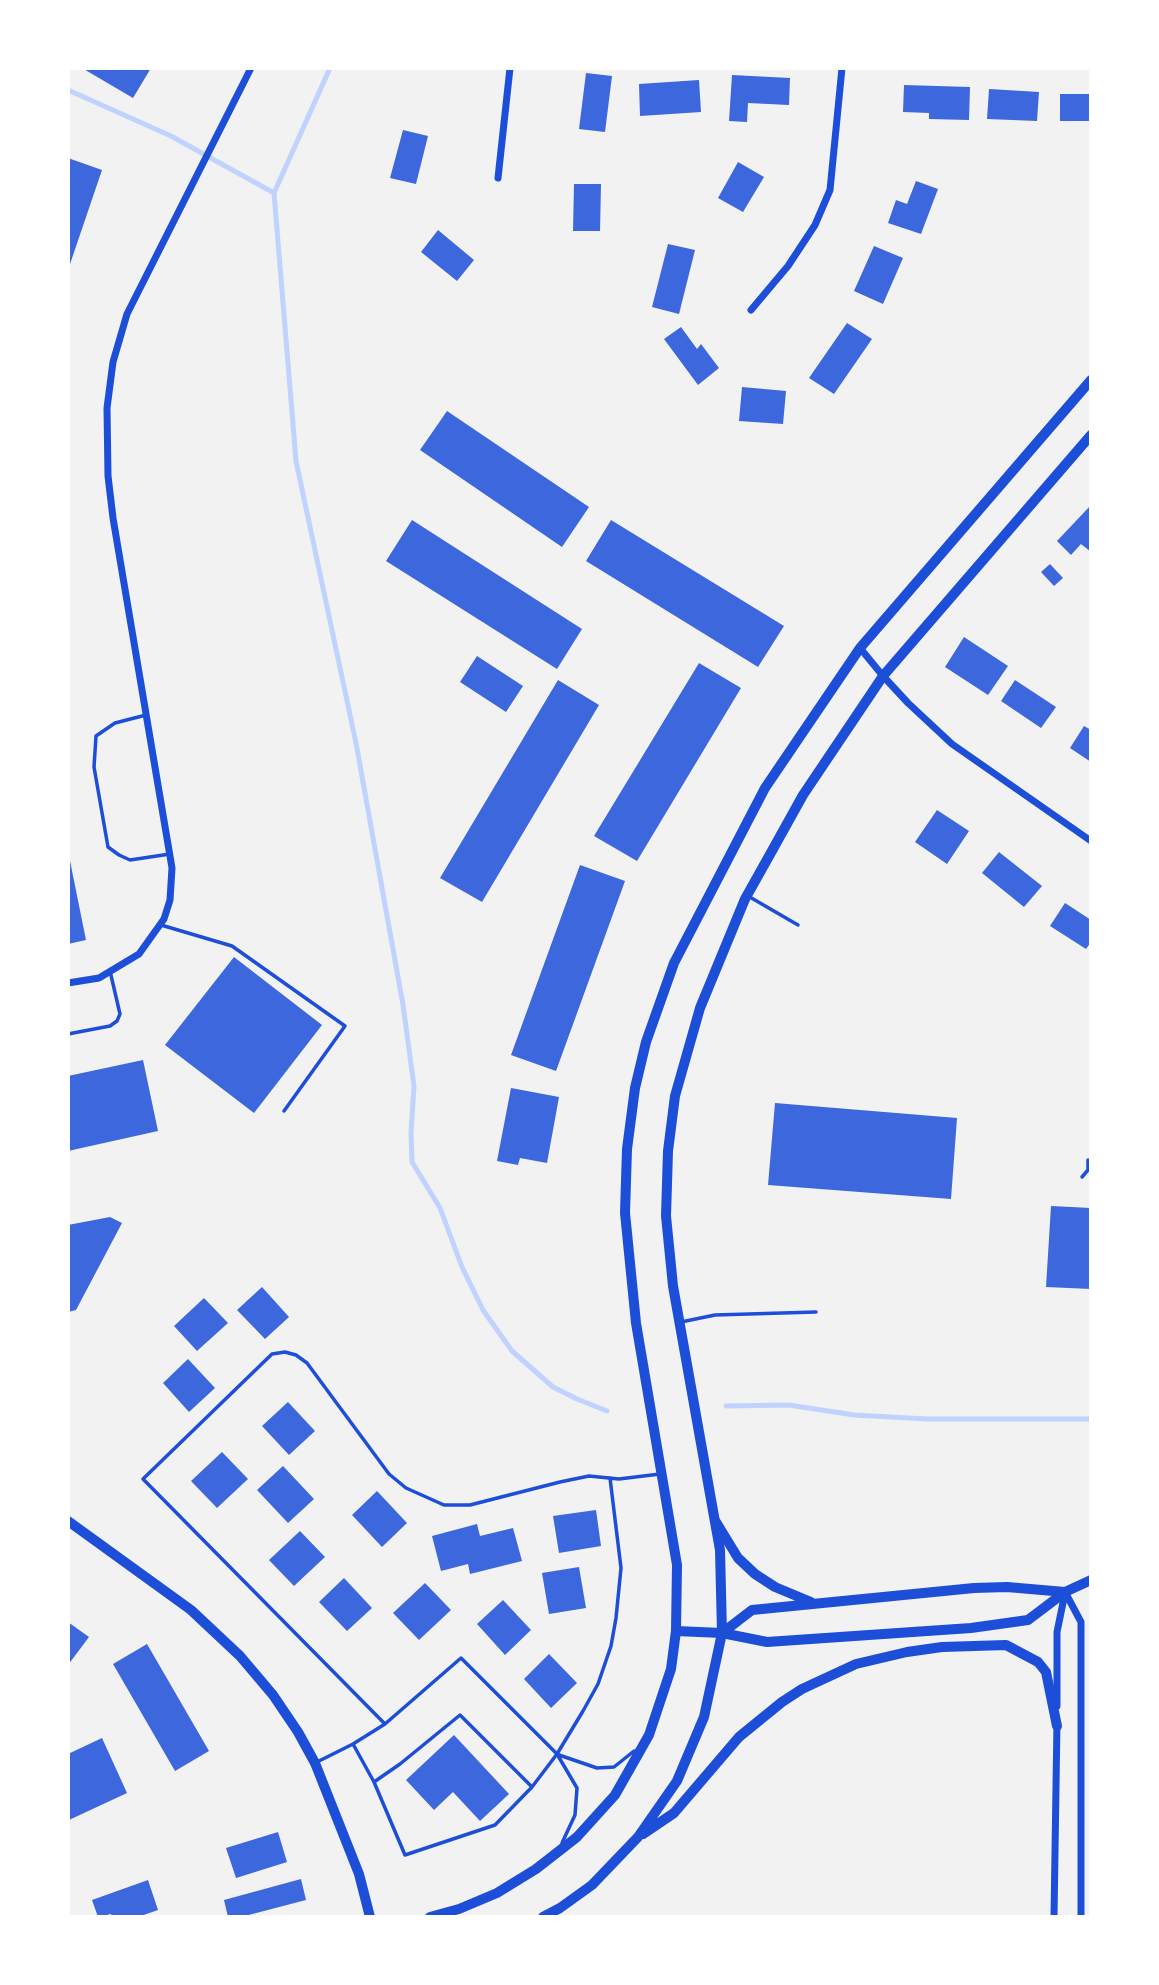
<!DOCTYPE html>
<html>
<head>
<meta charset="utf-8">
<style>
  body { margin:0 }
  #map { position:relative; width:1159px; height:1985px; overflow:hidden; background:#f2f2f2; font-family:"Varela Round",sans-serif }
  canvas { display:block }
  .frame { position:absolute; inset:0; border:70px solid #fff; pointer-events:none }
</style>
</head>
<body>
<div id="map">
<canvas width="1159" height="1985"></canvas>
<div class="frame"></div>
</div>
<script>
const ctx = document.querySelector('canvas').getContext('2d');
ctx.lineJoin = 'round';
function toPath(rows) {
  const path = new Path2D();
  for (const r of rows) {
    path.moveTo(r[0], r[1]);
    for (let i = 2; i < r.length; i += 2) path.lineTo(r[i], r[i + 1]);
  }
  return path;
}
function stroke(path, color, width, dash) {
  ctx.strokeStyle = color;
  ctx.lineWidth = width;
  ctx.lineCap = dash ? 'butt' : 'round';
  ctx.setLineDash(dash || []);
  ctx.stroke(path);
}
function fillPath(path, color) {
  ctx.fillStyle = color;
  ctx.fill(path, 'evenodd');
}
stroke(toPath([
  [330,68,274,193,296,461,356,743,403,1005,414,1086,411,1133,412,1162,440,1208,462,1267,483,1310,512,1351,553,1387,577,1399,607,1411],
  [68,90,171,136,274,193],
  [726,1406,789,1405,854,1415,927,1419,1091,1419]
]), '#bfd3fe', 5);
fillPath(toPath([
  [82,68,151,68,133,98],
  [586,73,612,76,605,132,579,129],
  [732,75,790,78,789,105,748,103,747,122,729,121],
  [699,80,701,112,640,116,639,84],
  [904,85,970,87,969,120,929,119,929,113,903,112],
  [989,89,1039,92,1037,121,987,119],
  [1060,94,1091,94,1091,121,1060,121],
  [403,130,428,136,416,184,390,178],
  [68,158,102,170,69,267,68,266],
  [738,162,764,177,743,212,718,198],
  [916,181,938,189,921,234,888,223,896,200,907,204],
  [574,184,601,184,600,231,573,231],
  [438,230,474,260,457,281,421,252],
  [668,244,695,250,679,314,652,307],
  [874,246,903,258,883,304,854,291],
  [847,323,872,339,834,394,809,378],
  [681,327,697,349,701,344,719,368,698,385,664,339],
  [742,387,786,391,783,424,739,421],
  [447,411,589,507,562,547,420,450],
  [1091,505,1091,552,1081,544,1071,555,1057,541],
  [412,520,582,629,557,669,386,561],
  [611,520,784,626,758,667,586,561],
  [1050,564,1063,578,1054,586,1041,572],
  [964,637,1008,666,988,695,945,667],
  [477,656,523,686,506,712,460,682],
  [699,663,741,688,637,861,594,836],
  [558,680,599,705,482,902,440,878],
  [1015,680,1056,707,1041,728,1001,701],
  [1084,726,1091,730,1091,762,1070,748],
  [937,810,969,831,947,864,915,842],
  [68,851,86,940,68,944],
  [999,852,1042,886,1024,907,982,873],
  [580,865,625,881,556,1071,511,1055],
  [1065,903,1091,920,1091,942,1086,949,1050,926],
  [234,957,322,1025,254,1113,165,1045],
  [143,1060,158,1131,68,1151,68,1076],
  [511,1088,559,1097,547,1163,520,1158,518,1165,497,1161],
  [775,1103,957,1118,951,1199,768,1185],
  [1051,1206,1091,1208,1091,1289,1046,1287],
  [110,1217,122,1223,76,1310,68,1312,68,1225],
  [262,1287,289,1317,265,1339,237,1310],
  [204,1298,228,1323,197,1351,174,1326],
  [188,1359,215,1388,189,1412,163,1383],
  [288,1402,315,1431,289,1455,262,1426],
  [222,1452,248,1479,217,1508,191,1481],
  [283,1466,314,1499,288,1523,257,1490],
  [377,1491,407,1523,382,1547,352,1515],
  [596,1510,601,1546,559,1553,553,1516],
  [477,1524,480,1536,513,1528,522,1561,470,1574,468,1564,441,1571,432,1536],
  [300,1531,325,1557,294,1586,269,1560],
  [579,1567,586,1608,549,1614,542,1573],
  [344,1578,372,1608,347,1631,319,1602],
  [425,1583,451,1610,419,1640,393,1613],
  [503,1600,531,1630,505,1655,477,1624],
  [68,1622,89,1637,68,1665],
  [147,1644,209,1751,175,1771,113,1664],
  [549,1654,577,1683,551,1708,524,1679],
  [454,1735,509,1794,480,1821,453,1792,434,1810,406,1780],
  [102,1738,127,1793,69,1820,68,1754],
  [278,1832,287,1862,236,1878,226,1848],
  [301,1879,306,1900,241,1917,228,1917,224,1900],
  [148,1880,158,1910,138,1917,112,1917,111,1914,98,1917,92,1900]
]), '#3d67dc');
stroke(toPath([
  [146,715,115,723,96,736,94,767,108,847,119,855,130,860,170,854],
  [748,896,798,925],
  [161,925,232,946,345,1026,284,1111],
  [68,1034,110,1026,117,1021,120,1014,110,971],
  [1082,1177,1088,1170,1088,1160],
  [681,1322,715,1315,816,1312],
  [385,1724,143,1479,272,1354,285,1352,296,1355,307,1363,389,1474,406,1488,444,1505,470,1505,560,1482,589,1476,619,1479,660,1474],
  [353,1744,374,1782,405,1855,495,1825,532,1787,557,1754,583,1711,598,1684,611,1646,616,1618,621,1568,610,1478],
  [559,1755,597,1768,614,1767,634,1751],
  [317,1762,353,1744,385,1724,461,1658,557,1754,577,1788,575,1815,562,1843],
  [374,1782,400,1764,460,1715,532,1787]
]), '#1d4ed8', 3.5);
stroke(toPath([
  [498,178,510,68],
  [751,310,788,266,815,225,830,190,842,68],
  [860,648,883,676,908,703,952,744,1091,841],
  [68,983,99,978,139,954,164,919,170,900,172,868,113,518,108,476,107,408,113,362,127,314,251,68],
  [1065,1592,1081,1622,1081,1917],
  [1057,1706,1057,1632,1065,1593],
  [1054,1917,1057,1722]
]), '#1d4ed8', 7);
stroke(toPath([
  [68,1521,191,1610,240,1656,273,1695,298,1732,315,1763,359,1874,370,1917],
  [716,1522,738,1558,755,1574,775,1587,811,1602],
  [676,1631,722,1633,767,1642,971,1628,1028,1620,1065,1592,1091,1580],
  [722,1633,752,1610,974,1588,1007,1587,1065,1592]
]), '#1d4ed8', 10);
stroke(toPath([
  [643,1834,674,1813,739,1737,782,1702,802,1689,856,1664,907,1652,942,1647,1006,1645,1038,1662,1046,1672,1057,1726],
  [430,1917,459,1909,497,1893,536,1869,577,1837,615,1795,649,1735,671,1669,676,1631,677,1565,636,1323,625,1213,627,1149,635,1088,646,1042,674,963,765,788,860,648,1091,380],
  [543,1917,560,1908,592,1885,638,1837,677,1781,704,1717,722,1633,720,1550,673,1286,666,1216,668,1151,675,1096,700,1008,745,899,773,849,803,795,883,676,1091,435]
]), '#1d4ed8', 10);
</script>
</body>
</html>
